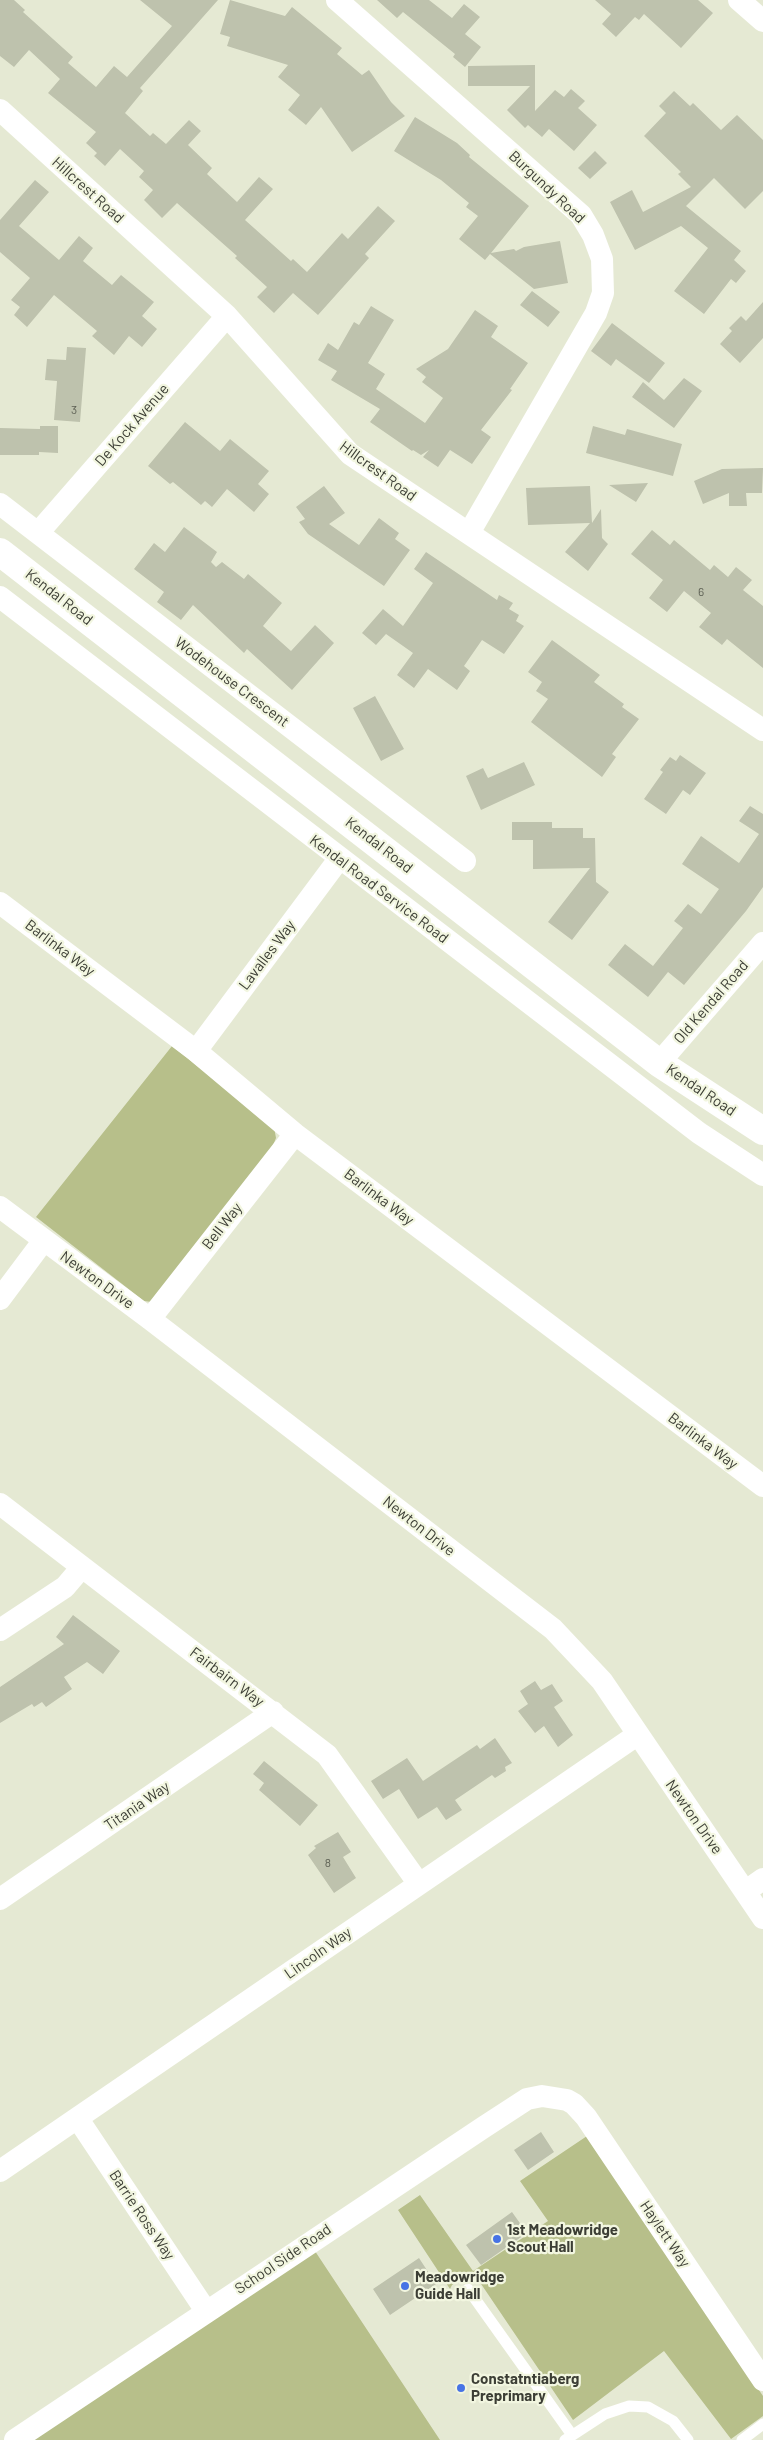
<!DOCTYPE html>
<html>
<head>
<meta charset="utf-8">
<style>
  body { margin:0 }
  canvas { display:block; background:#e5e9d3 }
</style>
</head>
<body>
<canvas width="763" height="2440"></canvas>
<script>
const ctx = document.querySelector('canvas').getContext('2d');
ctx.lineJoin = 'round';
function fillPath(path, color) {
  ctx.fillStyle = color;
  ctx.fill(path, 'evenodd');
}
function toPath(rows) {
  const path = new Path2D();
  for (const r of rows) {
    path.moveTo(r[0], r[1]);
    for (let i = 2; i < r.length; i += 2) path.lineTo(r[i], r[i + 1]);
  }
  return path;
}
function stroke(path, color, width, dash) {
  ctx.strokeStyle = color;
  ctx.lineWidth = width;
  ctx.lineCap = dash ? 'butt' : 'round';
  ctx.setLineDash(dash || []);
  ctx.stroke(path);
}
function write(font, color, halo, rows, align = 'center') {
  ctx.font = font + ' Barlow,sans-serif';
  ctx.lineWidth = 4.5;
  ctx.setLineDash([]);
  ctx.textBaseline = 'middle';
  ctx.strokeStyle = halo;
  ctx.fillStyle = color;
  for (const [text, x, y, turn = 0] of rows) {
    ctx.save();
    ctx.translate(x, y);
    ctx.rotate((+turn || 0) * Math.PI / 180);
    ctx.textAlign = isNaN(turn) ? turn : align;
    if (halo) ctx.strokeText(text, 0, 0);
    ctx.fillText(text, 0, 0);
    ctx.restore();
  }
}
fillPath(toPath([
  [172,1046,274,1127,276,1138,271,1150,152,1302,144,1301,36,1217],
  [587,2136,763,2396,763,2416,731,2439,664,2351,573,2420,473,2272,452,2285,450,2289,398,2210,420,2195,473,2271,548,2221,520,2181],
  [309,2242,440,2440,15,2440]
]), '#b7bf8a');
fillPath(toPath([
  [0,0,14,0,25,10,23,12,73,57,68,63,96,87,114,66,127,77,172,26,140,0,218,0,140,88,143,91,125,113,150,136,153,133,166,144,189,120,201,131,188,145,212,168,207,174,237,202,259,177,273,189,245,220,291,261,293,259,307,272,342,233,348,239,378,206,395,221,365,254,369,258,318,315,293,293,274,313,257,297,267,287,235,258,237,256,177,203,162,218,144,200,153,190,139,177,144,171,120,149,105,166,94,156,97,153,86,143,96,132,48,93,60,79,29,50,14,67,0,56],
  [230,0,285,16,292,7,342,48,337,54,362,75,369,70,391,102,405,116,352,152,321,107,306,125,288,110,300,95,278,77,288,65,227,46,230,37,220,34],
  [377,0,429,0,452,18,464,4,480,17,465,34,481,47,465,67,453,57,455,54,403,12,397,18],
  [595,0,698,0,713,13,681,48,644,14,639,20,635,17,616,37,602,24,611,14],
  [535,65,535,111,555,90,564,97,571,89,585,101,578,108,597,125,574,151,549,129,542,137,528,125,525,128,507,110,530,86,468,86,468,66],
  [674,91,690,106,693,103,721,130,737,115,763,140,763,191,745,209,714,178,686,206,741,251,734,260,746,271,736,283,731,279,704,314,674,291,708,248,681,226,635,250,610,202,632,190,643,212,691,187,678,174,681,172,644,136,666,113,659,106],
  [415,117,457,143,470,155,469,157,529,206,491,253,514,249,516,251,524,247,560,241,568,283,534,289,490,254,485,260,459,239,478,216,466,207,469,203,441,180,394,151],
  [595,151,607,163,590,179,578,168],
  [35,180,49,192,19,226,59,260,79,236,93,248,83,261,112,285,121,275,154,302,142,316,157,329,142,347,129,336,114,355,92,336,97,331,54,295,27,327,14,315,20,307,11,300,30,278,0,252,0,220],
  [532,291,560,312,548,327,520,305],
  [763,302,763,338,740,363,720,344,732,331,729,328,741,316,746,321],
  [371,306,394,320,368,363,385,374,376,389,425,423,443,398,422,382,426,377,416,369,448,349,475,310,498,326,491,337,528,363,510,389,512,390,481,430,491,437,472,464,450,450,438,467,423,457,429,450,421,455,413,450,412,451,370,422,380,409,331,380,337,371,318,360,328,343,338,350,354,322,359,325],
  [612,323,665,363,649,383,616,359,611,366,591,351],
  [67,347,86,348,80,422,54,420,57,381,45,380,47,359,66,360],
  [684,378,702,391,674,428,632,397,643,382,664,400],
  [185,422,220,451,230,439,269,471,258,484,269,494,254,512,227,489,212,507,205,501,201,505,173,482,170,484,148,466],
  [40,426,58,426,58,453,39,452,39,455,0,455,0,428,40,429],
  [593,426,625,435,627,429,682,444,673,476,586,453],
  [763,468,762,493,746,493,747,506,729,506,729,493,703,504,694,481,722,469],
  [648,483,636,502,609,485],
  [324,486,345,513,329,524,359,545,379,518,399,533,395,539,410,550,384,586,308,534,299,522,305,519,296,507],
  [590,486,592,523,601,509,602,538,608,544,588,571,565,552,590,523,528,525,526,488],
  [184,527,217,552,211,562,216,567,222,562,244,579,248,574,282,603,263,626,291,651,315,625,334,643,292,690,247,649,244,653,193,605,181,620,157,602,164,592,134,569,154,543,165,552],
  [652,530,670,545,674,540,710,570,714,565,728,577,736,567,752,580,743,590,763,606,763,668,727,639,722,645,699,627,711,613,684,591,667,612,649,598,663,580,631,554],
  [426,552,497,600,499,595,513,603,509,609,519,615,516,621,524,626,504,654,482,640,464,666,470,671,457,690,428,669,414,688,397,675,413,653,386,634,376,645,362,633,383,609,403,626,433,583,414,569],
  [552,640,600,675,594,682,624,704,622,707,639,719,612,754,616,757,602,777,531,722,548,699,536,691,542,682,528,672],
  [375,696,404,749,381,761,353,708],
  [680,755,706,773,690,795,683,790,666,814,644,799,663,772,660,770,670,757,676,761],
  [524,762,535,785,481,810,466,776,483,768,488,778],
  [750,806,763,814,763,887,746,911,684,985,668,972,648,997,608,965,625,944,653,966,683,928,674,921,688,904,701,914,719,889,682,864,701,836,739,863,759,834,739,821],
  [512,822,552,822,552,828,583,828,583,838,595,838,596,882,609,892,572,940,548,922,590,868,533,869,533,840,512,840],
  [73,1615,120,1651,103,1674,87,1662,64,1677,72,1689,46,1707,42,1702,34,1707,32,1704,0,1723,0,1687,64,1644,56,1637],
  [535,1681,541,1690,552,1684,563,1701,554,1707,573,1735,558,1747,544,1726,535,1733,518,1711,528,1704,520,1691],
  [495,1738,512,1763,505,1767,506,1771,495,1778,492,1775,455,1800,462,1810,446,1820,437,1807,418,1819,399,1789,383,1799,371,1781,407,1758,423,1781,477,1745,480,1749],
  [264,1761,318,1805,300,1826,259,1790,264,1783,253,1774],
  [338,1832,351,1852,343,1857,356,1878,334,1893,308,1855,316,1848,314,1846],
  [541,2132,554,2152,528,2170,514,2150],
  [512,2212,527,2233,481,2265,466,2245],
  [419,2258,436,2284,390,2315,373,2289]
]), '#bec2ad');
stroke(toPath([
  [468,2289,572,2435],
  [565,2440,605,2414,629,2406,648,2407,673,2421,688,2440],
  [742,2440,763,2424]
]), '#fff', 11);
stroke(toPath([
  [337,0,581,215,593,235,602,259,603,293,596,313,469,533],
  [739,0,763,21],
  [0,110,227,316,350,454,763,730],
  [0,504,465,861],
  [38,533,227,316],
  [0,597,699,1133,763,1175],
  [0,903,196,1051,295,1134,763,1486],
  [196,1051,339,859],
  [659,1063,763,943],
  [0,1207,150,1319,553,1629,602,1681,763,1918],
  [0,1299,44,1240],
  [150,1319,295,1134],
  [0,1504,327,1755,419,1884],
  [0,1630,65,1587,82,1567],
  [746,1891,763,1879],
  [0,1899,273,1712],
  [78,2119,206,2311],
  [0,2171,637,1735],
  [15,2440,484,2127,527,2099,542,2096,567,2100,574,2104,586,2117,763,2380]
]), '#fff', 22);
stroke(toPath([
  [0,552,659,1063,763,1131]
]), '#fff', 28);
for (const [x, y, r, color] of [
  [497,2239,5,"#4773e5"],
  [405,2286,5,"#4773e5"],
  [461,2388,5,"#4773e5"]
]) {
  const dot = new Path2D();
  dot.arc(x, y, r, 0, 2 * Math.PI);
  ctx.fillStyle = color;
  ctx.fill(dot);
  stroke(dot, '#f2f6e0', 2);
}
write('12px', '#5c5f53', null, [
  ["3",74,410],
  ["6",701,592],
  ["8",328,1863]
]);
write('15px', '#3c3e35', '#f2f6e0', [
  ["Burgundy Road",547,187,43],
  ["Hillcrest Road",88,190,42],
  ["De Kock Avenue",132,425,-49],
  ["Hillcrest Road",378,471,36],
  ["Kendal Road",59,597,38],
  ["Wodehouse Crescent",232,682,37],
  ["Kendal Road",379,845,38],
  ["Kendal Road Service Road",379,889,37],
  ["Barlinka Way",60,948,37],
  ["Lavalles Way",267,955,-53],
  ["Old Kendal Road",711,1002,-49],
  ["Kendal Road",701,1090,34],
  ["Barlinka Way",379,1197,37],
  ["Bell Way",222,1226,-52],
  ["Newton Drive",97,1280,36],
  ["Barlinka Way",703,1441,37],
  ["Newton Drive",419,1526,38],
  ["Fairbairn Way",227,1677,37],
  ["Titania Way",137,1806,-34],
  ["Newton Drive",694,1817,55],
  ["Lincoln Way",318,1953,-35],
  ["Barrie Ross Way",142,2215,56],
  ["Haylett Way",665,2234,56],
  ["School Side Road",283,2259,-34]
]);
write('bold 15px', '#3c3e35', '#f2f6e0', [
  ["1st Meadowridge",507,2230],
  ["Scout Hall",507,2247],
  ["Meadowridge",415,2277],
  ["Guide Hall",415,2294],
  ["Constatntiaberg",471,2379],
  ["Preprimary",471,2396]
], 'left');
</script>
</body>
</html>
